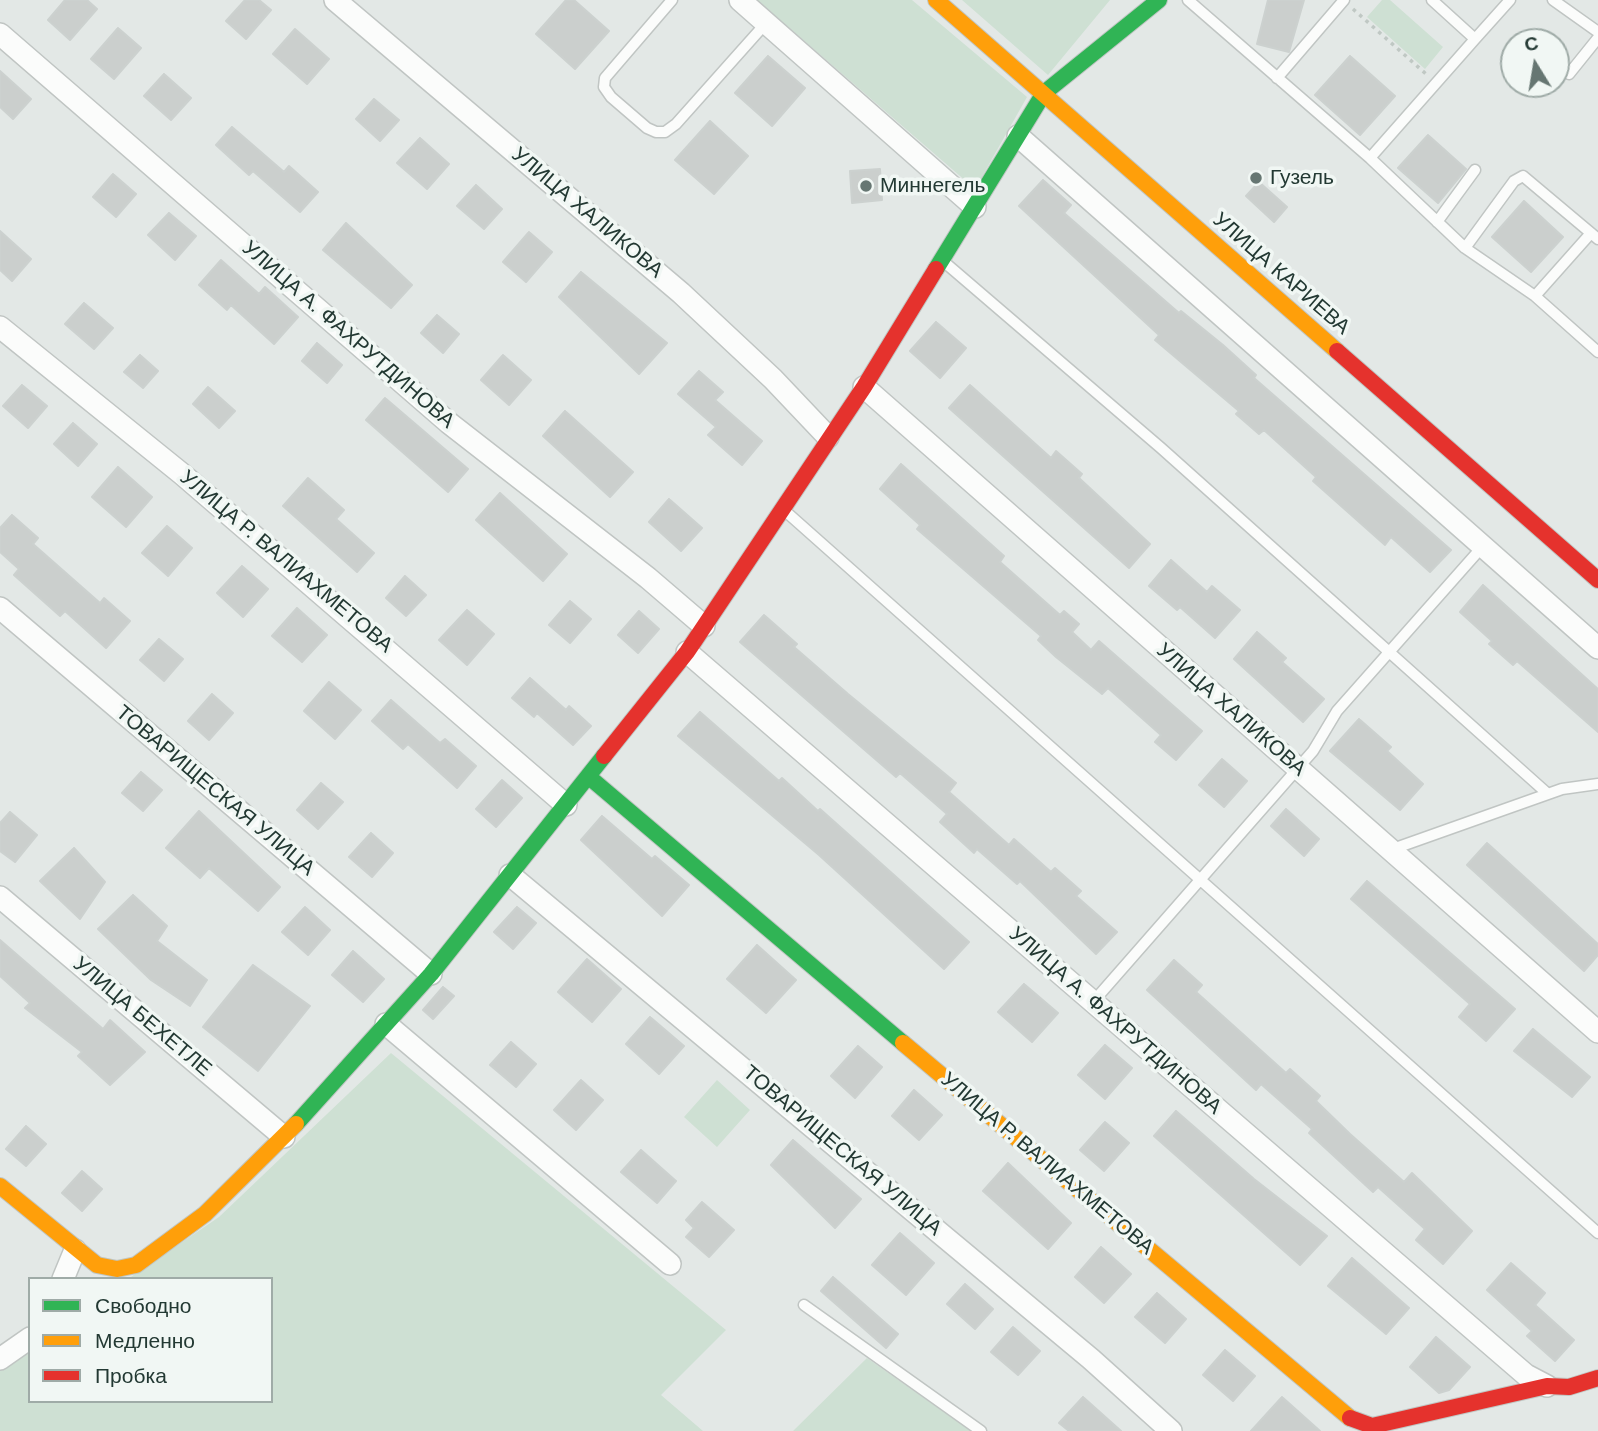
<!DOCTYPE html>
<html>
<head>
<meta charset="utf-8">
<style>
  body { margin:0 }
  #map { position:relative; width:1598px; height:1431px; overflow:hidden; background:#e3e8e6; font-family:Helvetica,sans-serif }
  canvas { display:block }
  .legend { position:absolute; left:28px; top:1277px; width:245px; height:126px; box-sizing:border-box; background:#f1f7f4; border:2px solid #9faba7; margin:0; padding:9px 12px; list-style:none; font-size:21px; color:#233933 }
  .legend li { display:flex; align-items:center; gap:14px; height:35px }
  .legend b { width:35px; border:2px solid #9faba7 }
  .north { position:absolute; left:1500px; top:28px; width:70px; height:70px; box-sizing:border-box; background:#f1f7f4; border:2px solid #9faba7; border-radius:50%; rotate:349deg; font-size:19px; font-weight:700; line-height:28px; text-align:center; color:#233933 }
  .north::after { content:''; display:block; margin:auto; width:24px; height:32px; background:#667672; clip-path:polygon(50% 0,100% 100%,50% 72%,0 100%) }
</style>
</head>
<body>
<div id="map">
<canvas width="1598" height="1431"></canvas>
<ul class="legend">
<li><b style="height:9px;background:#30b455"></b>Свободно</li>
<li><b style="height:9px;background:#ff9f0a"></b>Медленно</li>
<li><b style="height:9px;background:#e5322d"></b>Пробка</li>
</ul>
<div class="north">С</div>
</div>
<script>
const ctx = document.querySelector('canvas').getContext('2d');
ctx.lineJoin = 'round';
function fillPath(path, color) {
  ctx.fillStyle = color;
  ctx.fill(path, 'evenodd');
}
function toPath(rows) {
  const path = new Path2D();
  for (const r of rows) {
    path.moveTo(r[0], r[1]);
    for (let i = 2; i < r.length; i += 2) path.lineTo(r[i], r[i + 1]);
  }
  return path;
}
function stroke(path, color, width, dash) {
  ctx.strokeStyle = color;
  ctx.lineWidth = width;
  ctx.lineCap = dash ? 'butt' : 'round';
  ctx.setLineDash(dash || []);
  ctx.stroke(path);
}
function write(font, color, halo, rows, align = 'center') {
  ctx.font = font + ' Helvetica,sans-serif';
  ctx.lineWidth = 7;
  ctx.setLineDash([]);
  ctx.textBaseline = 'middle';
  ctx.strokeStyle = halo;
  ctx.fillStyle = color;
  for (const [text, x, y, turn = 0] of rows) {
    ctx.save();
    ctx.translate(x, y);
    ctx.rotate((+turn || 0) * Math.PI / 180);
    ctx.textAlign = isNaN(turn) ? turn : align;
    if (halo) ctx.strokeText(text, 0, 0);
    ctx.fillText(text, 0, 0);
    ctx.restore();
  }
}
fillPath(toPath([
  [757,0,912,0,1027,97,975,189],
  [962,0,1110,0,1048,75],
  [1382,0,1390,0,1443,47,1425,69,1367,17],
  [391,1053,726,1330,661,1395,703,1431,0,1431,0,1367,30,1346,30,1401,271,1401,271,1279,128,1279,219,1217],
  [717,1080,750,1110,717,1147,684,1117],
  [867,1358,971,1431,793,1431]
]), '#cee0d3');
const building = toPath([
  [65,0,87,0,97,9,70,40,48,20,65,0],
  [245,0,259,0,271,10,246,39,226,21,245,0],
  [566,0,574,0,609,31,575,69,536,34,566,0],
  [1268,0,1304,0,1289,52,1257,44,1268,0],
  [118,28,141,48,114,79,91,59,118,28],
  [295,29,329,59,307,84,273,54,295,29],
  [768,56,805,88,772,126,735,93,768,56],
  [1350,56,1395,96,1360,135,1315,95,1350,56],
  [0,71,31,99,13,119,0,107,0,71],
  [164,74,191,98,171,120,144,96,164,74],
  [374,99,399,120,380,141,356,119,374,99],
  [710,121,748,156,714,194,675,160,710,121],
  [232,127,284,172,289,166,318,192,300,212,253,171,249,175,216,145,232,127],
  [1428,135,1466,169,1438,203,1398,168,1428,135],
  [420,138,449,164,427,189,397,163,420,138],
  [880,169,882,200,852,203,850,171,880,169],
  [113,174,136,194,116,217,93,197,113,174],
  [1043,180,1071,205,1064,213,1179,313,1181,311,1223,345,1256,375,1254,378,1451,550,1430,572,1391,537,1385,545,1313,481,1316,477,1264,430,1259,434,1236,414,1239,411,1155,340,1159,335,1019,206,1043,180],
  [1259,182,1287,207,1274,222,1246,196,1259,182],
  [476,185,502,209,484,229,457,206,476,185],
  [1524,201,1563,237,1531,272,1492,237,1524,201],
  [169,213,196,236,175,260,148,235,169,213],
  [346,223,412,285,391,308,323,250,346,223],
  [0,231,31,259,12,281,0,270,0,231],
  [529,232,552,252,526,282,503,262,529,232],
  [221,260,259,294,265,287,298,317,274,344,231,305,227,310,199,285,221,260],
  [581,272,667,343,639,374,559,297,581,272],
  [84,303,113,328,94,349,65,324,84,303],
  [437,315,459,334,443,353,421,333,437,315],
  [936,322,966,348,940,378,910,351,936,322],
  [317,343,342,365,327,383,302,361,317,343],
  [140,355,158,371,143,388,124,372,140,355],
  [503,355,531,380,509,405,481,380,503,355],
  [699,371,723,392,715,400,762,441,742,465,708,435,716,427,678,394,699,371],
  [22,385,47,406,28,428,3,406,22,385],
  [970,385,1051,458,1056,451,1082,474,1079,478,1150,544,1129,568,949,408,970,385],
  [208,387,235,411,219,428,193,404,208,387],
  [385,398,468,469,448,492,366,420,385,398],
  [565,411,633,472,610,497,543,436,565,411],
  [73,423,97,444,78,466,54,444,73,423],
  [901,464,1004,556,1000,562,1060,615,1064,611,1079,624,1072,632,1091,650,1099,641,1202,731,1176,760,1155,742,1161,735,1108,688,1102,694,1056,657,1038,640,1041,636,917,529,920,525,880,489,901,464],
  [118,467,152,497,126,527,92,497,118,467],
  [308,478,344,510,336,519,374,553,357,572,283,506,308,478],
  [500,493,567,554,543,581,476,520,500,493],
  [669,499,702,528,681,551,649,522,669,499],
  [12,515,38,538,33,544,100,603,104,598,130,621,106,648,65,611,60,616,14,575,19,569,0,552,0,528,12,515],
  [167,526,192,548,168,576,142,553,167,526],
  [1171,560,1207,592,1212,586,1240,610,1215,638,1180,607,1177,610,1149,586,1171,560],
  [242,566,268,589,243,617,217,593,242,566],
  [405,576,426,595,406,616,386,598,405,576],
  [1483,585,1598,689,1598,732,1517,661,1513,665,1489,644,1492,641,1460,612,1483,585],
  [570,601,591,619,570,643,549,625,570,601],
  [297,608,327,635,302,662,272,636,297,608],
  [467,610,494,634,467,665,439,640,467,610],
  [639,611,659,629,638,653,618,635,639,611],
  [764,615,797,644,794,647,848,694,956,783,949,792,1009,845,1014,839,1051,872,1055,868,1081,891,1076,896,1117,932,1096,954,1020,881,1017,884,977,849,974,853,940,822,947,814,900,773,896,777,740,642,764,615],
  [1257,632,1286,658,1282,662,1324,699,1303,722,1234,659,1257,632],
  [159,639,183,659,164,681,140,660,159,639],
  [530,678,566,710,569,706,591,726,573,745,537,713,534,717,512,698,530,678],
  [329,682,361,710,335,739,304,711,329,682],
  [212,694,233,713,209,740,188,721,212,694],
  [391,700,440,743,445,739,476,766,457,788,408,744,403,749,372,721,391,700],
  [700,712,779,781,782,778,818,811,820,809,969,942,944,969,819,855,678,736,700,712],
  [1359,719,1391,747,1387,751,1423,784,1400,810,1330,751,1359,719],
  [1222,759,1247,781,1224,807,1199,785,1222,759],
  [141,772,162,790,143,811,122,793,141,772],
  [502,780,522,798,496,827,476,809,502,780],
  [321,783,343,802,318,829,297,810,321,783],
  [1286,809,1319,839,1304,856,1271,826,1286,809],
  [199,811,280,887,258,911,209,868,200,878,166,848,199,811],
  [10,812,37,835,15,862,0,851,0,823,10,812],
  [602,816,652,859,655,856,689,885,662,916,581,840,602,816],
  [371,833,393,853,372,877,349,857,371,833],
  [1487,843,1598,944,1598,955,1584,971,1467,865,1487,843],
  [74,848,105,882,80,919,40,881,74,848],
  [1367,881,1515,1009,1486,1041,1459,1017,1470,1004,1351,899,1367,881],
  [133,895,167,926,157,941,207,980,190,1006,151,980,98,929,133,895],
  [305,907,330,930,308,955,282,932,305,907],
  [517,907,536,923,513,949,494,932,517,907],
  [0,940,103,1029,110,1020,145,1052,110,1085,78,1056,82,1052,25,1008,30,1003,0,976,0,940],
  [757,945,796,980,766,1013,727,979,757,945],
  [353,951,384,979,363,1002,332,975,353,951],
  [587,959,621,989,592,1022,558,992,587,959],
  [1174,960,1202,985,1196,992,1286,1073,1290,1069,1320,1096,1316,1101,1350,1134,1404,1182,1412,1173,1472,1231,1443,1264,1416,1240,1425,1229,1378,1187,1373,1192,1309,1133,1312,1129,1261,1084,1256,1090,1147,990,1174,960],
  [253,965,310,1006,258,1071,203,1027,253,965],
  [1024,984,1058,1013,1032,1042,998,1012,1024,984],
  [443,987,454,996,433,1019,423,1010,443,987],
  [650,1017,684,1046,659,1074,626,1044,650,1017],
  [1533,1029,1590,1077,1572,1097,1514,1051,1533,1029],
  [511,1042,536,1064,516,1087,490,1065,511,1042],
  [1105,1045,1132,1068,1105,1099,1078,1075,1105,1045],
  [858,1046,882,1067,855,1098,831,1076,858,1046],
  [581,1080,603,1100,576,1130,554,1110,581,1080],
  [914,1090,942,1115,919,1140,892,1116,914,1090],
  [1176,1111,1254,1179,1327,1236,1300,1265,1154,1136,1176,1111],
  [1105,1122,1129,1143,1104,1171,1080,1150,1105,1122],
  [26,1126,46,1144,26,1166,6,1149,26,1126],
  [793,1140,861,1199,835,1228,771,1165,793,1140],
  [641,1150,676,1181,657,1203,621,1172,641,1150],
  [1008,1163,1071,1223,1048,1249,983,1191,1008,1163],
  [82,1171,102,1189,82,1211,62,1193,82,1171],
  [702,1202,734,1230,709,1257,686,1237,694,1228,686,1220,702,1202],
  [900,1233,934,1263,906,1295,872,1265,900,1233],
  [1101,1247,1131,1274,1104,1303,1075,1277,1101,1247],
  [1352,1258,1409,1308,1386,1334,1328,1286,1352,1258],
  [1511,1263,1545,1293,1535,1305,1574,1340,1555,1361,1527,1336,1532,1331,1487,1290,1511,1263],
  [833,1277,898,1334,886,1348,821,1291,833,1277],
  [965,1284,993,1309,975,1329,947,1304,965,1284],
  [1157,1293,1186,1319,1165,1343,1135,1317,1157,1293],
  [1013,1327,1040,1351,1018,1375,991,1352,1013,1327],
  [1436,1337,1470,1367,1449,1390,1439,1393,1410,1367,1436,1337],
  [1225,1350,1255,1376,1233,1401,1203,1375,1225,1350],
  [1083,1397,1121,1431,1069,1431,1059,1423,1083,1397],
  [1282,1397,1320,1431,1251,1431,1282,1397]
]);
fillPath(building, '#cbcfcd');
stroke(building, '#ccd1cf', 2);
const lane = toPath([
  [672,0,605,78,604,87,611,97,647,128,656,132,665,132,676,124,766,23],
  [1188,0,1370,158,1465,248,1535,296,1598,352],
  [1432,0,1475,39,1510,0],
  [1553,0,1598,32],
  [1569,74,1598,38],
  [1277,78,1344,0],
  [1370,158,1475,39],
  [1437,222,1475,170],
  [1465,248,1514,181,1523,176,1598,239],
  [943,261,1161,448,1548,794],
  [1535,296,1591,233],
  [784,510,1598,1233],
  [1390,850,1562,789,1598,784],
  [1093,1002,1313,751,1337,711,1483,546],
  [804,1305,981,1431]
]);
const street = toPath([
  [335,0,681,293,773,379,828,437],
  [740,0,975,207],
  [0,34,449,423,648,578,704,626],
  [1018,136,1598,648],
  [0,327,182,474,566,805],
  [864,387,1598,1032],
  [0,608,431,974],
  [687,652,1526,1375,1547,1386],
  [510,875,1091,1359,1171,1431],
  [0,897,284,1137],
  [386,1024,670,1264],
  [63,1279,75,1250],
  [0,1359,30,1338]
]);
const fast = toPath([
  [936,269,1044,93,1159,0],
  [589,777,903,1043],
  [296,1124,431,974,604,756]
]);
const slow = toPath([
  [936,0,1337,351],
  [903,1043,1350,1418],
  [0,1186,97,1265,117,1269,136,1265,205,1214,296,1124]
]);
const jam = toPath([
  [1337,351,1598,580],
  [604,756,687,652,864,387,936,269],
  [1350,1418,1372,1426,1547,1386,1569,1387,1598,1378]
]);
stroke(lane, '#c0c5c3', 13);
stroke(street, '#c0c5c3', 24);
stroke(fast, '#c0c6c3', 18);
stroke(slow, '#c0c6c3', 18);
stroke(jam, '#c0c6c3', 18);
stroke(toPath([
  [1353,9,1426,74]
]), '#c0c8c4', 3.5, [3.5, 5]);
stroke(lane, '#fbfcfb', 10);
stroke(street, '#fbfcfb', 21);
stroke(fast, '#30b455', 16);
stroke(slow, '#ff9f0a', 16);
stroke(jam, '#e5322d', 16);
for (const [x, y, r, color] of [
  [1256,178,7,"#667672"],
  [866,186,7,"#667672"]
]) {
  const dot = new Path2D();
  dot.arc(x, y, r, 0, 2 * Math.PI);
  ctx.fillStyle = color;
  ctx.fill(dot);
  stroke(dot, '#f1f7f4', 2.5);
}
write('21px', '#233933', '#f1f7f4', [
  ["Гузель",1270,178],
  ["Миннегель",880,186]
], 'left');
write('21px', '#233933', '#f1f7f4', [
  ["УЛИЦА ХАЛИКОВА",587,213,40],
  ["УЛИЦА КАРИЕВА",1281,274,41],
  ["УЛИЦА А. ФАХРУТДИНОВА",348,335,41],
  ["УЛИЦА Р. ВАЛИАХМЕТОВА",286,562,40],
  ["УЛИЦА ХАЛИКОВА",1231,710,41],
  ["ТОВАРИЩЕСКАЯ УЛИЦА",215,791,40],
  ["УЛИЦА БЕХЕТЛЕ",142,1017,40],
  ["УЛИЦА А. ФАХРУТДИНОВА",1115,1021,41],
  ["ТОВАРИЩЕСКАЯ УЛИЦА",842,1151,40],
  ["УЛИЦА Р. ВАЛИАХМЕТОВА",1047,1164,40]
]);
</script>
</body>
</html>
